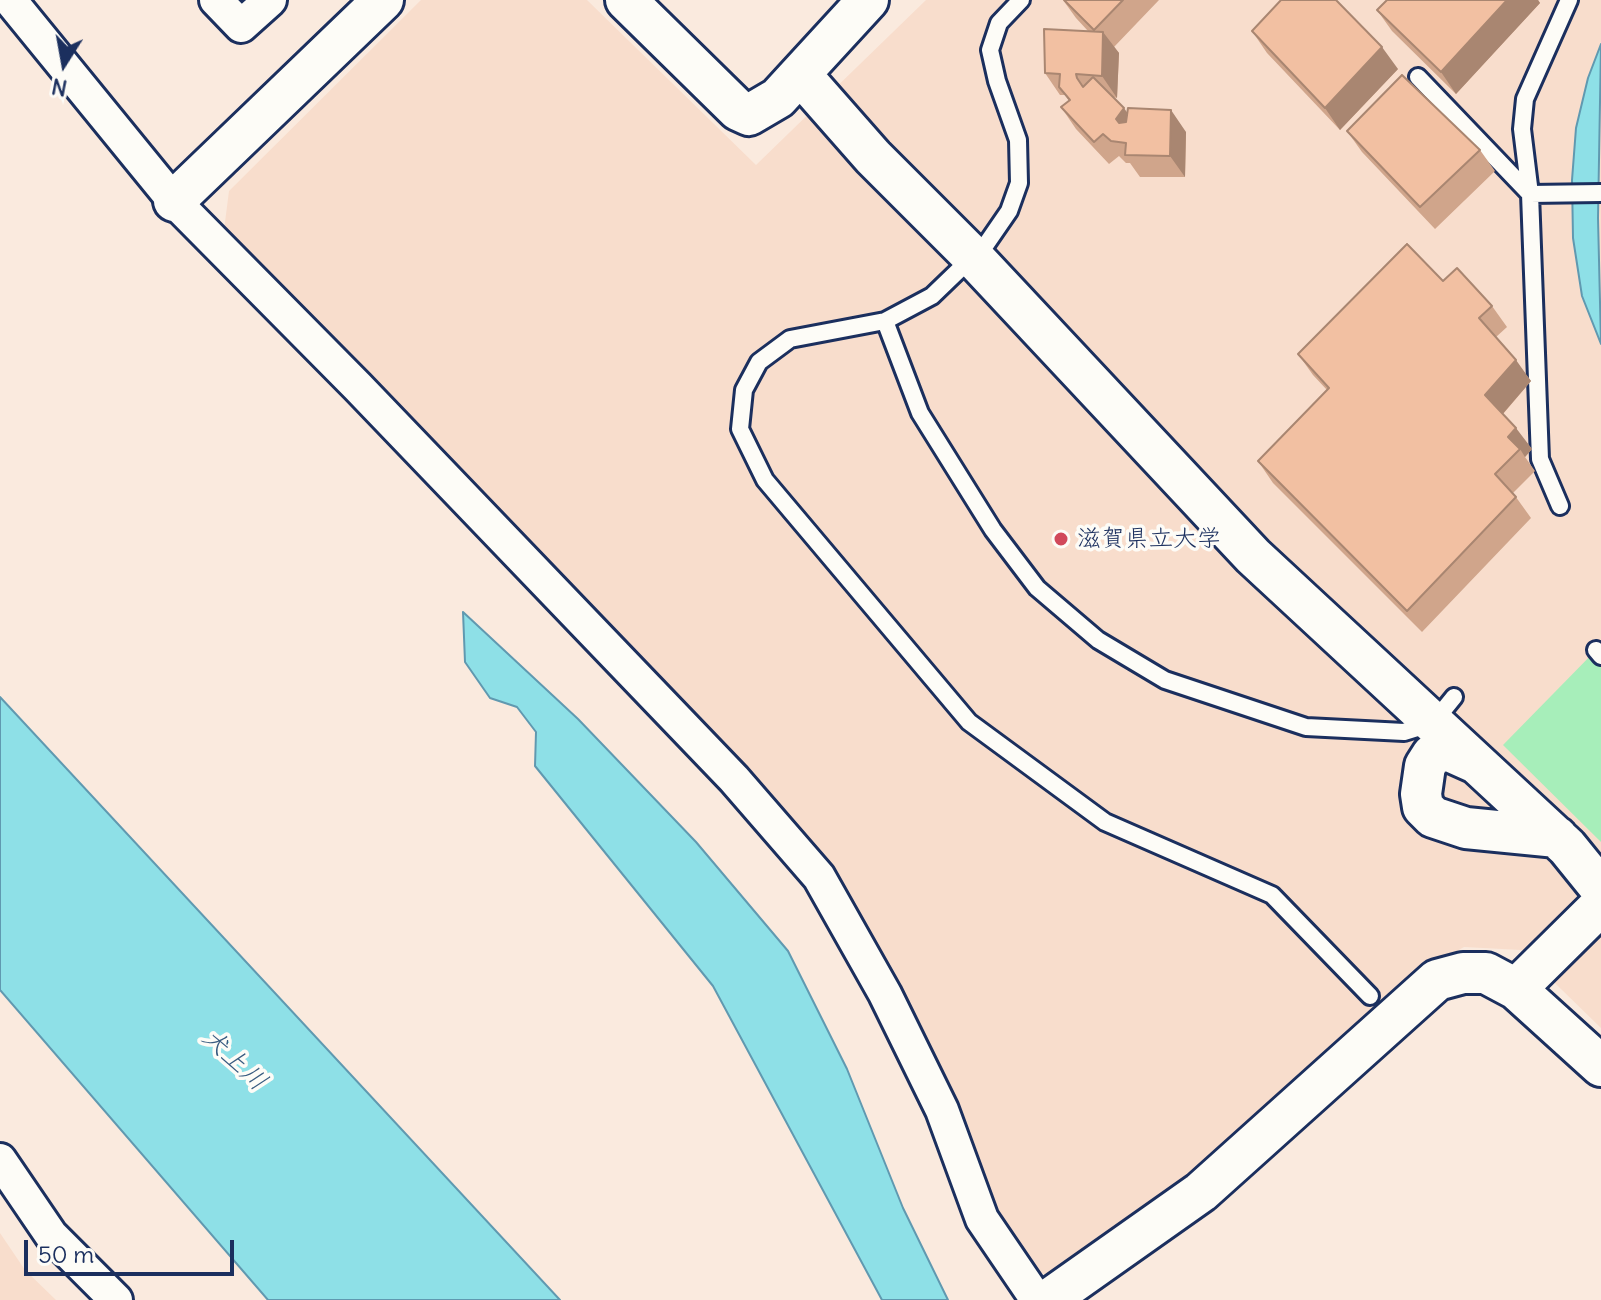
<!DOCTYPE html>
<html>
<head>
<meta charset="utf-8">
<style>
  body { margin:0 }
  #map { position:relative; width:1601px; height:1300px; overflow:hidden; background:#faeade; font-family:Delius,sans-serif }
  canvas { display:block }
  .north { position:absolute; left:24px; top:24px; width:80px; height:80px; -webkit-text-stroke:6px #fdfcf7; paint-order:stroke; rotate:191deg; font-size:22px; font-weight:700; line-height:32px; text-align:center; color:#1b2f5e }
  .north::after { content:''; display:block; margin:auto; width:28px; height:36px; background:#1b2f5e; clip-path:polygon(50% 0,100% 100%,50% 72%,0 100%) }
  .scale { position:absolute; left:24px; top:1240px; width:210px; height:36px; box-sizing:border-box; border:4px solid #1b2f5e; border-top:0; padding-left:10px; font-size:24px; line-height:28px; white-space:nowrap; color:#1b2f5e; -webkit-text-stroke:6px #fdfcf7; paint-order:stroke }
</style>
</head>
<body>
<div id="map">
<canvas width="1601" height="1300"></canvas>
<div class="north">N</div>
<div class="scale">50 m</div>
</div>
<script>
const ctx = document.querySelector('canvas').getContext('2d');
ctx.lineJoin = 'round';
function fillPath(path, color) {
  ctx.fillStyle = color;
  ctx.fill(path, 'evenodd');
}
function toPath(rows) {
  const path = new Path2D();
  for (const r of rows) {
    path.moveTo(r[0], r[1]);
    for (let i = 2; i < r.length; i += 2) path.lineTo(r[i], r[i + 1]);
  }
  return path;
}
function stroke(path, color, width, dash) {
  ctx.strokeStyle = color;
  ctx.lineWidth = width;
  ctx.lineCap = dash ? 'butt' : 'round';
  ctx.setLineDash(dash || []);
  ctx.stroke(path);
}
function write(font, color, halo, rows, align = 'center') {
  ctx.font = font + ' Delius,"Klee One",sans-serif';
  ctx.lineWidth = 7;
  ctx.setLineDash([]);
  ctx.textBaseline = 'middle';
  ctx.strokeStyle = halo;
  ctx.fillStyle = color;
  for (const [text, x, y, turn = 0] of rows) {
    ctx.save();
    ctx.translate(x, y);
    ctx.rotate((+turn || 0) * Math.PI / 180);
    ctx.textAlign = isNaN(turn) ? turn : align;
    if (halo) ctx.strokeText(text, 0, 0);
    ctx.fillText(text, 0, 0);
    ctx.restore();
  }
}
fillPath(toPath([
  [421,0,587,0,756,165,926,0,1601,0,1601,1028,1521,950,1464,947,1430,966,1156,1206,1051,1276,1028,1269,1000,1223,893,969,816,849,224,230,229,191],
  [0,1233,25,1270,56,1300,0,1300]
]), '#f8ddcc');
fillPath(toPath([
  [1601,645,1601,842,1503,745]
]), '#a7eeba');
const water = toPath([
  [1601,44,1598,218,1601,344,1582,296,1573,238,1572,180,1576,128,1588,78,1601,44],
  [463,612,578,719,696,842,788,951,847,1069,903,1208,948,1300,882,1300,713,986,535,766,536,732,517,707,490,698,465,662,463,612],
  [0,697,560,1300,268,1300,0,990,0,697]
]);
fillPath(water, '#8ee0e7');
stroke(water, '#6099b0', 2);
const service = toPath([
  [1021,0,999,23,990,50,997,81,1018,140,1019,183,1009,211,987,243,932,296,885,321,790,339,759,362,744,390,740,429,765,480,969,722,1105,822,1272,895,1370,996],
  [1418,77,1530,194,1522,129,1525,99,1569,0],
  [885,321,920,413,993,530,1037,588,1098,640,1165,680,1306,727,1404,732,1433,723,1454,697],
  [1560,506,1540,459,1530,194,1601,193],
  [1596,650,1601,656]
]);
const minor = toPath([
  [10,0,174,201,358,387,734,779,819,877,885,994,942,1110,982,1219,1037,1300],
  [216,0,241,26,270,0],
  [0,1160,51,1235,116,1300]
]);
const tertiary = toPath([
  [626,0,738,110,749,115,778,98,800,74],
  [868,0,800,74,873,157,973,257,1253,556,1567,847,1601,889],
  [174,201,383,0],
  [1476,763,1447,750,1432,755,1425,766,1421,794,1423,807,1433,817,1466,828,1557,837],
  [1516,989,1601,905],
  [1048,1300,1201,1192,1437,980,1463,973,1486,973,1516,989,1601,1066]
]);
stroke(service, '#1b2f5e', 22);
stroke(minor, '#1b2f5e', 38);
stroke(tertiary, '#1b2f5e', 46);
stroke(service, '#fdfcf7', 16);
stroke(minor, '#fdfcf7', 32);
stroke(tertiary, '#fdfcf7', 40);
fillPath(toPath([
  [1063,0,1159,0,1114,47,1119,53,1117,98,1113,97,1127,114,1186,132,1185,177,1140,177,1130,163,1126,163,1119,156,1109,164,1076,129,1061,107,1069,101,1065,95,1060,95,1045,73,1088,31,1076,18],
  [1387,0,1538,0,1540,3,1456,94,1392,31,1377,10],
  [1252,31,1398,69,1340,130,1267,53],
  [1347,131,1480,150,1495,171,1435,229,1362,152],
  [1443,281,1492,306,1507,327,1496,337,1531,381,1503,414,1532,449,1525,457,1535,471,1513,493,1531,518,1422,632,1273,483,1258,461,1327,390,1313,375,1298,354]
]), '#d0a58b');
fillPath(toPath([
  [1507,0,1538,0,1540,3,1456,94,1441,72],
  [1103,32,1119,53,1117,98,1102,76],
  [1382,47,1398,69,1340,130,1325,108],
  [1124,108,1139,130,1132,141,1116,119],
  [1171,110,1186,132,1185,177,1170,156],
  [1516,360,1531,381,1500,417,1485,395],
  [1516,428,1532,449,1525,457,1520,449,1508,437]
]), '#a98671');
const building = toPath([
  [1064,0,1123,0,1094,30,1064,0],
  [1281,0,1336,0,1382,47,1325,108,1252,31,1281,0],
  [1387,0,1507,0,1441,72,1377,10,1387,0],
  [1044,29,1103,32,1102,76,1076,74,1077,78,1083,87,1093,77,1124,108,1116,119,1119,123,1126,122,1128,108,1171,110,1170,156,1125,155,1126,143,1111,141,1103,134,1094,142,1061,107,1070,100,1059,87,1060,74,1045,73,1044,29],
  [1402,75,1480,150,1420,207,1347,131,1402,75],
  [1407,244,1443,281,1457,268,1492,306,1479,318,1516,360,1485,395,1516,428,1508,437,1520,449,1495,474,1516,497,1407,611,1258,461,1329,388,1298,354,1407,244]
]);
fillPath(building, '#f2c0a2');
stroke(building, '#a98671', 2);
for (const [x, y, r, color] of [
  [1061,539,8,"#d1495b"]
]) {
  const dot = new Path2D();
  dot.arc(x, y, r, 0, 2 * Math.PI);
  ctx.fillStyle = color;
  ctx.fill(dot);
  stroke(dot, '#fdfcf7', 3);
}
write('24px', '#1b2f5e', '#fdfcf7', [
  ["滋賀県立大学",1077,539]
], 'left');
write('italic 26px', '#385b80', '#fdfcf7', [
  ["犬上川",234,1060,43]
]);
</script>
</body>
</html>
